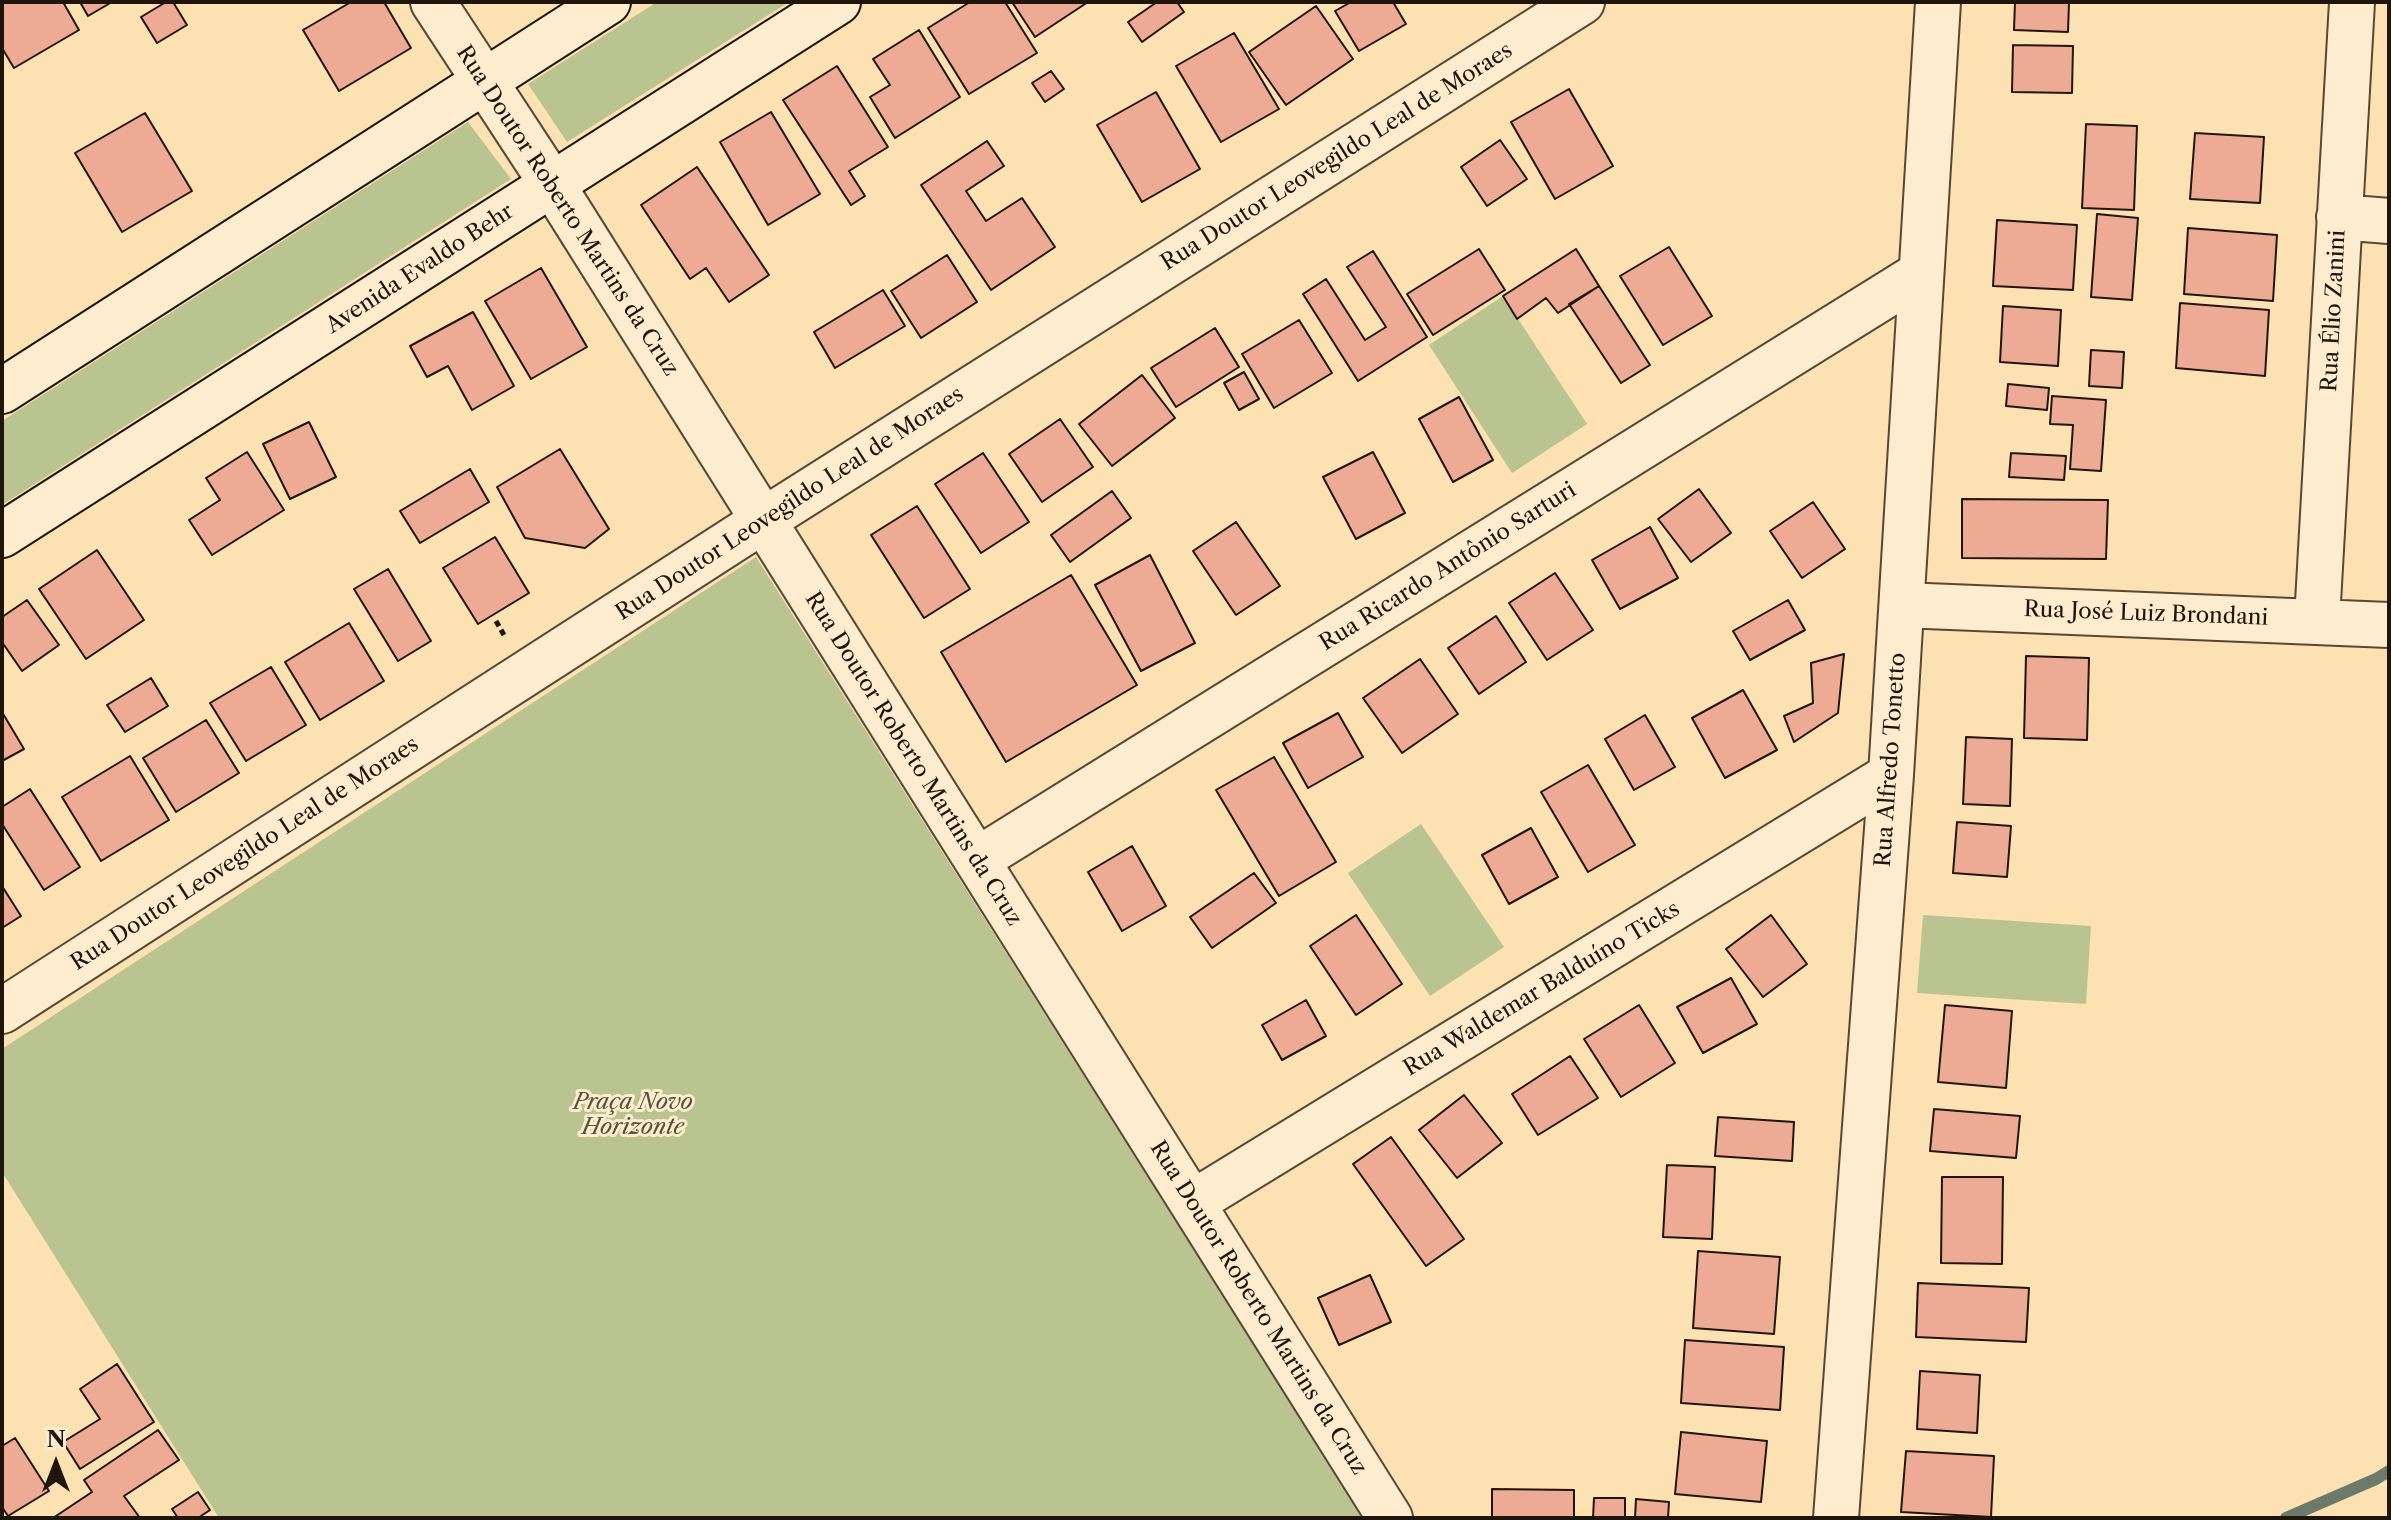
<!DOCTYPE html>
<html>
<head>
<meta charset="utf-8">
<style>
  body { margin:0 }
  #map { position:relative; width:2391px; height:1520px; overflow:hidden; background:#fce1b2; font-family:"Libre Caslon Text",serif }
  canvas { display:block }
  .frame { position:absolute; inset:0; border:4px solid #20150b; pointer-events:none }
  .north { position:absolute; left:16px; top:1424px; width:80px; height:80px; -webkit-text-stroke:6px #fdeccd; paint-order:stroke; rotate:0deg; font-size:22px; font-weight:700; line-height:32px; text-align:center; color:#20150b }
  .north::after { content:''; display:block; margin:auto; width:28px; height:36px; background:#20150b; clip-path:polygon(50% 0,100% 100%,50% 72%,0 100%) }
</style>
</head>
<body>
<div id="map">
<canvas width="2391" height="1520"></canvas>
<div class="frame"></div>
<div class="north">N</div>
</div>
<script>
const ctx = document.querySelector('canvas').getContext('2d');
ctx.lineJoin = 'round';
function fillPath(path, color) {
  ctx.fillStyle = color;
  ctx.fill(path, 'evenodd');
}
function toPath(rows) {
  const path = new Path2D();
  for (const r of rows) {
    path.moveTo(r[0], r[1]);
    for (let i = 2; i < r.length; i += 2) path.lineTo(r[i], r[i + 1]);
  }
  return path;
}
function stroke(path, color, width, dash) {
  ctx.strokeStyle = color;
  ctx.lineWidth = width;
  ctx.lineCap = dash ? 'butt' : 'round';
  ctx.setLineDash(dash || []);
  ctx.stroke(path);
}
function write(font, color, halo, rows, align = 'center') {
  ctx.font = font + ' "Libre Caslon Text",serif';
  ctx.lineWidth = 6;
  ctx.setLineDash([]);
  ctx.textBaseline = 'middle';
  ctx.strokeStyle = halo;
  ctx.fillStyle = color;
  for (const [text, x, y, turn = 0] of rows) {
    ctx.save();
    ctx.translate(x, y);
    ctx.rotate((+turn || 0) * Math.PI / 180);
    ctx.textAlign = isNaN(turn) ? turn : align;
    if (halo) ctx.strokeText(text, 0, 0);
    ctx.fillText(text, 0, 0);
    ctx.restore();
  }
}
fillPath(toPath([
  [657,2,789,2,567,142,528,84],
  [468,122,511,179,2,505,2,421],
  [1503,296,1587,424,1512,473,1429,345],
  [756,557,1363,1518,219,1518,2,1172,2,1049],
  [1421,824,1504,947,1430,996,1348,873],
  [1923,915,2091,926,2086,1004,1917,993]
]), '#b9c490');
stroke(toPath([
  [2286,1518,2376,1479,2389,1471]
]), '#6c7a6a', 12);
const building = toPath([
  [2,2,63,2,79,30,14,68,2,48,2,2],
  [80,2,112,2,88,16,80,2],
  [166,2,173,2,187,25,157,43,141,17,166,2],
  [351,2,384,2,411,48,339,91,303,30,351,2],
  [970,2,1005,2,1037,53,969,94,928,28,970,2],
  [1012,2,1088,2,1035,37,1012,2],
  [1157,2,1177,2,1184,12,1142,42,1128,22,1157,2],
  [1351,2,1393,2,1406,24,1359,51,1335,11,1351,2],
  [2015,2,2069,2,2068,32,2014,30,2015,2],
  [1316,6,1353,59,1286,105,1249,52,1316,6],
  [919,30,960,97,895,138,870,97,890,85,873,59,919,30],
  [1234,33,1279,109,1221,142,1176,66,1234,33],
  [2013,45,2073,46,2072,93,2012,92,2013,45],
  [837,66,888,147,849,171,865,196,851,205,783,100,837,66],
  [1051,71,1064,89,1045,102,1032,83,1051,71],
  [1569,89,1613,166,1555,199,1511,122,1569,89],
  [1156,92,1200,169,1142,202,1097,125,1156,92],
  [771,112,820,194,768,225,720,142,771,112],
  [145,113,192,191,122,232,75,153,145,113],
  [2086,124,2137,126,2134,210,2082,208,2086,124],
  [2195,133,2264,137,2260,203,2190,199,2195,133],
  [1500,140,1527,179,1487,206,1461,167,1500,140],
  [987,141,1004,166,966,191,986,221,1022,198,1055,247,991,290,921,185,987,141],
  [697,167,769,275,729,302,706,268,690,279,641,205,697,167],
  [2097,214,2138,218,2132,300,2091,297,2097,214],
  [1997,220,2077,225,2073,290,1993,286,1997,220],
  [2188,228,2277,235,2273,301,2184,294,2188,228],
  [1669,247,1712,316,1663,345,1620,276,1669,247],
  [1479,249,1505,290,1433,335,1407,294,1479,249],
  [1576,249,1599,286,1558,313,1546,298,1517,319,1503,296,1576,249],
  [1373,251,1427,337,1358,381,1303,294,1326,279,1365,340,1386,327,1347,267,1373,251],
  [947,255,977,302,921,338,891,291,947,255],
  [541,268,587,347,531,379,485,301,541,268],
  [1599,286,1650,365,1621,383,1569,304,1599,286],
  [883,290,905,326,835,368,814,332,883,290],
  [2180,303,2269,310,2265,376,2176,368,2180,303],
  [2003,306,2061,310,2058,366,2000,362,2003,306],
  [473,312,514,386,472,410,448,366,427,377,410,346,473,312],
  [1299,320,1332,373,1274,408,1242,354,1299,320],
  [1215,328,1239,367,1176,407,1151,368,1215,328],
  [2091,350,2124,352,2122,388,2089,386,2091,350],
  [1244,372,1259,399,1239,410,1224,383,1244,372],
  [1142,375,1175,418,1112,466,1079,424,1142,375],
  [2008,384,2049,388,2047,410,2006,406,2008,384],
  [2052,396,2106,400,2101,471,2070,469,2073,425,2050,424,2052,396],
  [1459,397,1493,460,1453,482,1419,419,1459,397],
  [1060,419,1093,467,1042,502,1009,454,1060,419],
  [309,422,336,477,290,499,263,444,309,422],
  [560,449,609,529,585,548,525,538,497,487,560,449],
  [247,452,284,510,212,555,189,520,220,500,206,478,247,452],
  [1373,452,1405,513,1356,539,1323,477,1373,452],
  [983,453,1029,522,981,553,935,484,983,453],
  [2011,453,2066,456,2064,480,2009,477,2011,453],
  [470,469,489,502,420,543,400,511,470,469],
  [1699,489,1731,533,1691,562,1658,519,1699,489],
  [1112,491,1131,518,1070,562,1051,535,1112,491],
  [1962,499,2108,500,2106,559,1962,558,1962,499],
  [1813,502,1845,549,1802,578,1770,531,1813,502],
  [917,506,970,589,924,618,871,535,917,506],
  [1236,522,1280,586,1236,615,1193,551,1236,522],
  [1650,527,1678,578,1620,609,1592,560,1650,527],
  [495,537,529,593,478,624,443,568,495,537],
  [97,550,144,620,86,659,39,589,97,550],
  [1150,555,1195,643,1141,671,1095,585,1150,555],
  [388,569,431,641,398,661,354,589,388,569],
  [1555,573,1593,630,1547,660,1509,603,1555,573],
  [1071,575,1137,685,1006,762,941,652,1071,575],
  [27,600,59,645,22,671,2,642,2,617,27,600],
  [1788,600,1805,630,1750,660,1733,631,1788,600],
  [1496,616,1526,662,1479,694,1448,648,1496,616],
  [349,623,384,681,320,720,285,662,349,623],
  [1844,654,1838,713,1794,742,1784,716,1813,703,1811,663,1844,654],
  [2026,656,2089,658,2087,740,2024,738,2026,656],
  [1420,659,1458,714,1402,753,1363,698,1420,659],
  [271,667,306,725,246,761,210,703,271,667],
  [151,678,168,706,125,732,107,705,151,678],
  [1743,690,1777,750,1725,778,1692,718,1743,690],
  [2,712,24,749,2,761,2,712],
  [1338,713,1363,757,1308,788,1283,743,1338,713],
  [1645,715,1675,767,1634,790,1605,739,1645,715],
  [206,720,239,773,176,812,143,758,206,720],
  [1966,737,2012,739,2010,806,1963,804,1966,737],
  [130,756,169,820,101,861,62,797,130,756],
  [1274,757,1336,862,1279,896,1216,790,1274,757],
  [1588,765,1635,845,1588,872,1541,792,1588,765],
  [30,789,80,867,44,890,2,824,2,807,30,789],
  [1957,822,2011,826,2007,877,1953,873,1957,822],
  [1531,828,1558,877,1509,904,1482,855,1531,828],
  [1132,846,1166,906,1122,931,1088,872,1132,846],
  [1254,873,1276,903,1212,948,1190,917,1254,873],
  [2,886,21,916,2,928,2,886],
  [1356,915,1402,984,1356,1015,1310,946,1356,915],
  [1771,915,1807,964,1763,997,1726,949,1771,915],
  [1731,978,1757,1024,1703,1053,1677,1007,1731,978],
  [1306,1000,1326,1036,1282,1060,1262,1025,1306,1000],
  [1639,1005,1675,1063,1621,1097,1584,1039,1639,1005],
  [1945,1005,2012,1011,2006,1088,1938,1082,1945,1005],
  [1570,1056,1598,1098,1538,1135,1512,1094,1570,1056],
  [1464,1095,1502,1143,1457,1178,1419,1130,1464,1095],
  [1934,1109,2020,1116,2016,1158,1930,1151,1934,1109],
  [1718,1117,1794,1122,1792,1161,1715,1156,1718,1117],
  [1391,1137,1464,1239,1426,1266,1353,1164,1391,1137],
  [1667,1165,1715,1167,1712,1239,1663,1237,1667,1165],
  [1942,1177,2003,1177,2002,1264,1941,1263,1942,1177],
  [1698,1251,1780,1257,1774,1334,1693,1328,1698,1251],
  [1370,1275,1391,1322,1339,1345,1318,1298,1370,1275],
  [1918,1283,2029,1288,2026,1342,1916,1337,1918,1283],
  [1685,1340,1784,1347,1780,1410,1681,1403,1685,1340],
  [117,1364,154,1422,80,1469,63,1442,100,1419,80,1389,117,1364],
  [1920,1371,1980,1375,1977,1433,1917,1429,1920,1371],
  [158,1430,179,1460,124,1496,140,1518,53,1518,92,1492,84,1480,158,1430],
  [1681,1432,1767,1441,1761,1502,1675,1494,1681,1432],
  [15,1438,49,1491,8,1516,2,1507,2,1446,15,1438],
  [1906,1451,1994,1456,1991,1517,1901,1512,1906,1451],
  [1492,1489,1574,1490,1574,1518,1492,1518,1492,1489],
  [198,1492,210,1510,198,1518,178,1518,172,1509,198,1492],
  [1594,1498,1625,1498,1625,1518,1593,1518,1594,1498],
  [1636,1499,1669,1502,1668,1518,1635,1518,1636,1499]
]);
fillPath(building, '#edaa95');
stroke(building, '#20150b', 2);
const street = toPath([
  [433,2,552,184,1390,1518],
  [2339,217,2389,221],
  [1902,605,2389,625],
  [2317,620,2352,2],
  [977,860,1920,274],
  [2,1011,764,520,1582,2],
  [1192,1203,1891,775],
  [1836,1518,1891,775,1938,2]
]);
const secondary = toPath([
  [2,391,608,2],
  [2,535,838,2]
]);
stroke(street, '#574835', 48);
stroke(secondary, '#20150b', 48);
stroke(toPath([
  [496,621,504,635]
]), '#20150b', 5, [6, 4]);
stroke(street, '#fdeccd', 44);
stroke(secondary, '#fdeccd', 44);
write('22px', '#20150b', '#fdeccd', [
  ["Rua Doutor Leovegildo Leal de Moraes",1337,157,-32],
  ["Rua Doutor Roberto Martins da Cruz",567,211,57],
  ["Avenida Evaldo Behr",420,269,-33],
  ["Rua Élio Zanini",2334,311,-87],
  ["Rua Doutor Leovegildo Leal de Moraes",790,504,-33],
  ["Rua Ricardo Antônio Sarturi",1448,567,-32],
  ["Rua José Luiz Brondani",2146,614,2],
  ["Rua Doutor Roberto Martins da Cruz",913,759,58],
  ["Rua Alfredo Tonetto",1891,760,-86],
  ["Rua Doutor Leovegildo Leal de Moraes",245,854,-33],
  ["Rua Waldemar Balduíno Ticks",1542,989,-31],
  ["Rua Doutor Roberto Martins da Cruz",1258,1308,58]
]);
write('italic 22px', '#56523a', '#fdeccd', [
  ["Praça Novo",633,1103],
  ["Horizonte",633,1128]
]);
</script>
</body>
</html>
